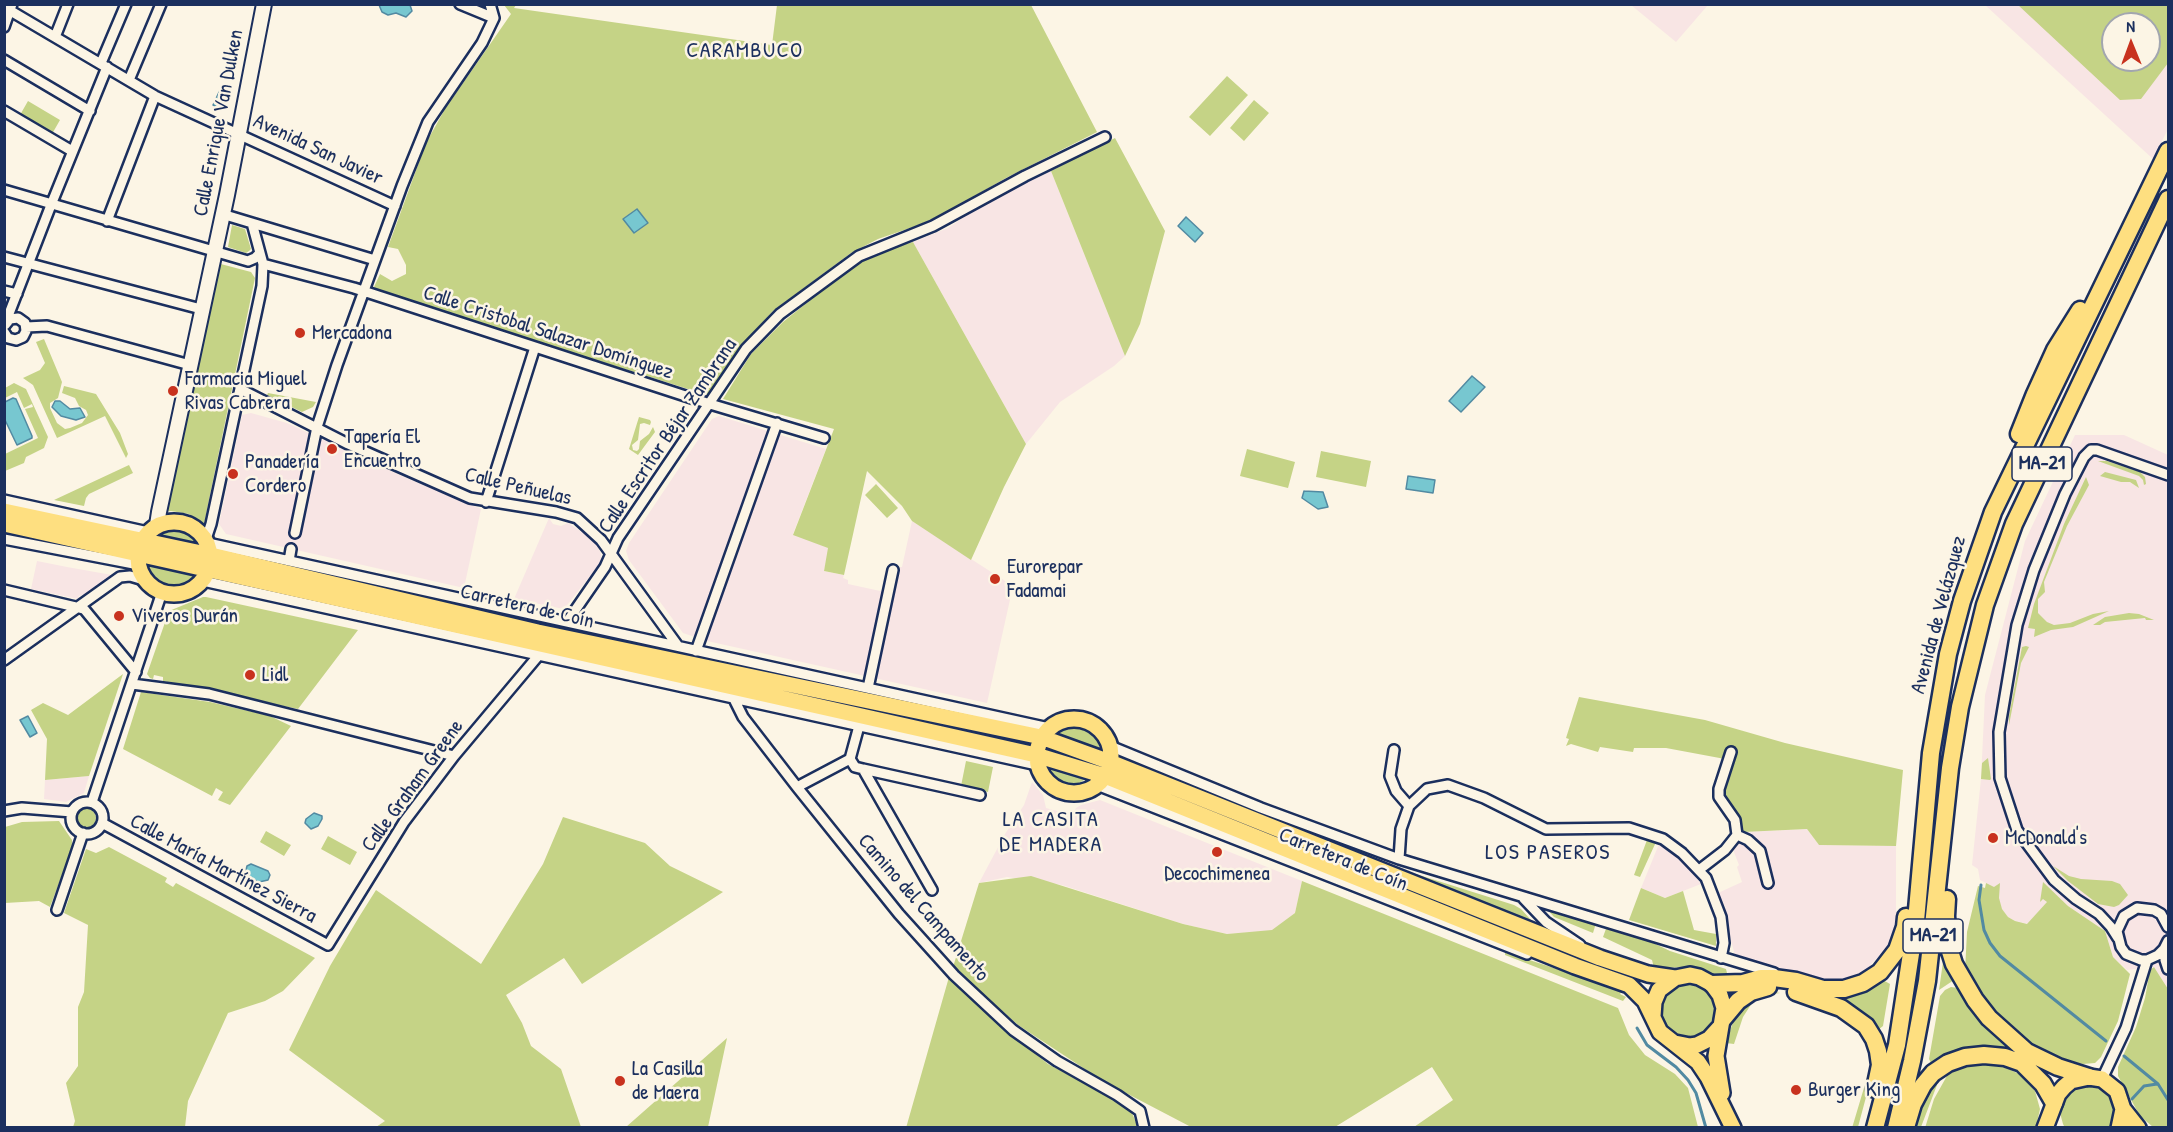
<!DOCTYPE html>
<html>
<head>
<meta charset="utf-8">
<style>
  body { margin:0 }
  #map { position:relative; width:2173px; height:1132px; overflow:hidden; background:#fcf5e5; font-family:"Patrick Hand",sans-serif }
  canvas { display:block }
  .frame { position:absolute; inset:0; border:6px solid #1b2f5e; pointer-events:none }
  .north { position:absolute; left:2101px; top:12px; width:60px; height:60px; box-sizing:border-box; background:#fcf5e5; border:2px solid #a2a6af; border-radius:50%; rotate:359deg; font-size:16px; font-weight:700; line-height:24px; text-align:center; color:#1b2f5e }
  .north::after { content:''; display:block; margin:auto; width:21px; height:27px; background:#c8321e; clip-path:polygon(50% 0,100% 100%,50% 72%,0 100%) }
</style>
</head>
<body>
<div id="map">
<canvas width="2173" height="1132"></canvas>
<div class="frame"></div>
<div class="north">N</div>
</div>
<script>
const ctx = document.querySelector('canvas').getContext('2d');
ctx.lineJoin = 'round';
function fillPath(path, color) {
  ctx.fillStyle = color;
  ctx.fill(path, 'evenodd');
}
function toPath(rows) {
  const path = new Path2D();
  for (const r of rows) {
    if (r.length === 3) {
      path.moveTo(r[0] + r[2], r[1]);
      path.arc(r[0], r[1], r[2], 0, 2 * Math.PI);
      continue;
    }
    path.moveTo(r[0], r[1]);
    for (let i = 2; i < r.length; i += 2) path.lineTo(r[i], r[i + 1]);
  }
  return path;
}
function stroke(path, color, width, dash) {
  ctx.strokeStyle = color;
  ctx.lineWidth = width;
  ctx.lineCap = dash ? 'butt' : 'round';
  ctx.setLineDash(dash || []);
  ctx.stroke(path);
}
function write(font, color, halo, rows, align = 'center') {
  ctx.font = font + ' "Patrick Hand",sans-serif';
  ctx.lineWidth = 5;
  ctx.setLineDash([]);
  ctx.textBaseline = 'middle';
  ctx.strokeStyle = halo;
  ctx.fillStyle = color;
  for (const [text, x, y, turn = 0] of rows) {
    ctx.save();
    ctx.translate(x, y);
    ctx.rotate((+turn || 0) * Math.PI / 180);
    ctx.textAlign = isNaN(turn) ? turn : align;
    if (halo) ctx.strokeText(text, 0, 0);
    ctx.fillText(text, 0, 0);
    ctx.restore();
  }
}
fillPath(toPath([
  [1631,5,1708,5,1676,42],
  [1985,5,2168,5,2168,129,2153,159],
  [2113,24,2149,24,2149,60,2113,60],
  [1051,171,1125,356,1114,366,1060,402,1026,444,913,242,948,228,991,199],
  [251,413,287,423,404,477,481,509,464,588,226,534,219,524,242,415],
  [719,416,826,449,793,534,829,548,824,571,844,575,843,578,848,580,848,584,894,594,900,567,902,567,912,521,1013,586,987,703,707,641,683,633,629,560,626,551,629,543,712,419],
  [2075,435,2124,435,2168,455,2168,989,2154,967,2127,970,2113,957,2105,931,2068,906,2055,894,2028,924,2015,921,2008,917,1986,888,1986,883,1980,880,1978,869,1972,865,1981,779,1985,695,2025,541],
  [549,518,553,524,561,526,568,523,588,536,596,543,601,554,601,562,564,609,514,599],
  [37,561,67,567,112,575,87,594,79,596,78,599,31,589],
  [89,776,84,793,66,802,44,799,45,780],
  [1032,782,1043,795,1046,808,1072,815,1076,808,1081,805,1100,800,1302,881,1295,913,1272,931,1227,934,1183,924,1062,885,1007,877,979,883,1005,834,1024,805],
  [1807,829,1819,845,1896,846,1896,924,1891,939,1885,950,1870,965,1872,967,1845,980,1816,981,1735,955,1722,909,1726,908,1718,893,1742,882,1737,867,1739,865,1732,847,1743,832],
  [1659,844,1668,848,1688,867,1701,884,1665,898,1641,888]
]), '#f8e5e4');
fillPath(toPath([
  [504,5,516,5,514,8,772,45,777,5,1031,5,1097,132,1006,178,943,214,916,226,878,239,851,253,773,311,750,336,707,395,380,292,374,287,380,274,392,281,406,274,406,265,398,249,388,247,426,143,445,109,511,14],
  [2018,5,2168,5,2168,63,2141,99,2120,100],
  [2113,24,2149,24,2149,60,2113,60],
  [1227,76,1248,95,1210,136,1189,117],
  [1254,100,1269,113,1244,141,1230,128],
  [28,101,60,120,52,134,20,115],
  [1115,138,1165,231,1140,324,1125,356,1051,171],
  [232,225,245,229,251,249,249,251,246,253,228,247],
  [913,242,1026,444,1004,487,971,560,912,521,902,506,867,471,844,575,824,571,828,548,793,535,834,429,723,399,751,354,783,322,860,260,888,249],
  [217,263,251,272,255,278,204,524,189,514,171,511,163,512],
  [44,339,62,382,58,398,50,403,50,408,57,423,65,429,70,428,82,423,88,415,86,410,79,406,75,398,62,393,64,386,96,394,120,433,128,454,126,458,105,416,57,438,33,385,23,378,40,370,45,363,36,342],
  [14,383,26,389,48,437,44,448,26,457,24,463,5,471,5,454,38,438,25,409,33,407,32,404,24,408,17,392,5,398,5,388],
  [268,393,316,402,313,407,302,412,267,395],
  [639,417,650,420,651,422,650,425,644,423,640,424,638,440,632,445,633,450,637,451,639,449,640,441,649,434,653,427,655,432,638,455,629,449],
  [1247,449,1295,462,1288,488,1240,476],
  [1321,451,1371,461,1366,487,1316,477],
  [2098,461,2107,461,2140,472,2145,477,2146,484,2144,485,2143,480,2139,476],
  [129,465,133,473,89,494,86,498,84,506,54,500],
  [2105,472,2136,480,2139,488,2130,482,2121,482,2100,476],
  [2086,477,2089,485,2067,526,2044,582,2045,592,2038,599,2038,613,2047,622,2054,625,2070,623,2093,614,2109,611,2073,627,2051,630,2034,637,2035,629,2028,628,2034,604,2064,524],
  [876,484,898,508,887,518,865,495],
  [171,528,190,534,201,549,152,539,163,531],
  [145,565,195,576,181,585,170,586,154,579],
  [203,597,206,597,358,630,298,709,163,681,163,677,154,675,153,679,150,678,147,674,169,611],
  [2129,613,2139,614,2154,620,2146,620,2145,618,2105,622,2100,625,2093,625,2105,617],
  [2026,646,2029,647,2021,663,2009,725,2009,716,2022,647],
  [123,674,89,776,45,780,47,739,31,710,43,703,68,715],
  [141,692,210,702,270,716,291,726,230,805,218,800,223,792,216,788,212,796,123,749],
  [1579,697,1705,720,1785,743,1903,770,1896,846,1819,845,1807,829,1743,832,1741,821,1734,807,1727,801,1723,793,1725,759,1666,748,1634,748,1633,752,1600,747,1598,752,1571,744,1566,746,1569,739,1566,738],
  [1070,727,1087,731,1097,740,1101,751,1053,736],
  [1988,758,1991,779,1990,780,1981,779,1982,763],
  [966,761,993,767,988,792,961,786],
  [1045,761,1091,776,1079,783,1066,783,1060,781,1050,773],
  [86,818,10],
  [563,817,645,843,670,866,723,892,582,984,564,958,506,995,522,1023,531,1046,561,1069,581,1127,376,1127,385,1121,289,1050,330,966,359,917,376,890,481,964,543,864],
  [59,821,72,840,72,848,50,907,39,901,5,903,5,827,22,822],
  [266,831,291,845,284,856,260,842],
  [328,836,357,852,350,865,321,849],
  [1647,840,1656,842,1640,877,1634,875],
  [109,847,167,878,165,882,173,887,176,883,315,958,283,991,265,1001,228,1013,188,1101,185,1127,73,1127,75,1121,66,1083,78,1066,78,1007,84,992,88,925,64,913,86,849,96,853],
  [1381,863,1514,905,1521,909,1531,920,1536,923,1539,921,1543,925,1541,927],
  [2053,866,2069,876,2081,879,2112,881,2120,884,2128,895,2119,905,2114,907,2098,904,2068,881],
  [1031,876,1183,924,1227,934,1272,930,1295,913,1302,881,1618,1008,1629,1035,1645,1055,1675,1074,1688,1088,1698,1127,1414,1127,1453,1100,1432,1067,1335,1127,1191,1127,1103,1081,1018,1025,953,967,979,883],
  [2043,882,2068,906,2105,931,2113,957,2130,974,2118,1021,2101,1057,2095,1063,2083,1064,2063,1061,2045,1053,2021,1037,1997,1015,1965,971,1967,932,1978,886,1985,888,1986,883,1994,887,2000,883,1999,898,2002,909,2008,917,2015,921,2027,924,2047,902,2043,899,2040,902],
  [1641,888,1665,898,1683,891,1694,930,1716,934,1716,946,1629,920],
  [1535,903,1596,923,1593,933,1554,917,1547,909,1541,909],
  [1607,926,1641,937,1670,951,1726,969,1728,977,1717,976,1697,967,1654,968,1652,960,1603,937],
  [1505,952,1557,969,1580,973,1623,990,1620,994,1626,997,1623,1001,1505,955],
  [1943,962,1954,980,1939,990],
  [2154,967,2168,989,2168,1127,2153,1127,2140,1116,2118,1076,2118,1067,2136,1027,2145,998,2150,970],
  [949,977,1011,1034,1048,1064,1123,1104,1132,1113,1138,1127,906,1128],
  [1883,980,1890,984,1883,1026,1878,1030,1864,1016,1837,999,1862,993],
  [1687,1010,27],
  [1951,987,1958,988,1977,1016,2015,1052,1969,1048,1949,1055,1935,1063,1931,1063,1929,1059,1940,996,1945,990],
  [1775,992,1780,993,1765,995,1752,1003,1743,1017,1734,1044,1726,1043,1736,1013,1743,1004,1765,993],
  [727,1038,708,1127,626,1127],
  [1973,1064,2001,1065,2023,1076,2035,1091,2040,1109,2036,1127,1925,1128,1934,1099,1948,1074,1957,1068],
  [1869,1071,1873,1071,1858,1127,1852,1128],
  [1933,1079,1937,1085,1921,1127,1911,1128,1915,1115],
  [2085,1083,2097,1085,2111,1097,2115,1115,2110,1127,2065,1128,2063,1124,2060,1113,2062,1101,2073,1087]
]), '#c5d386');
const water = toPath([
  [379,5,410,5,412,11,406,17,396,13,388,15,382,12,379,5],
  [220,90,230,94,223,110,213,105,220,90],
  [637,209,648,223,634,233,623,219,637,209],
  [1186,217,1203,233,1195,242,1178,226,1186,217],
  [1472,376,1485,387,1461,412,1449,401,1472,376],
  [13,398,16,399,32,436,32,438,17,445,5,420,5,402,13,398],
  [55,401,60,401,70,409,80,408,85,417,76,420,61,416,52,407,55,401],
  [1408,476,1435,480,1433,493,1406,489,1408,476],
  [1304,491,1323,492,1328,507,1318,509,1302,498,1304,491],
  [28,716,37,733,30,737,20,720,28,716],
  [314,813,322,816,322,819,318,826,311,829,305,823,306,819,314,813],
  [251,864,268,871,270,875,268,880,259,882,252,879,247,875,246,870,247,866,251,864]
]);
fillPath(water, '#77c7d0');
stroke(water, '#528aa2', 1.5);
stroke(toPath([
  [1981,885,1979,900,1984,930,1990,943,2000,956,2106,1041],
  [1637,1028,1647,1045,1676,1067,1688,1080,1696,1093,1706,1128],
  [2124,1056,2158,1084,2168,1100],
  [2132,1099,2144,1086,2157,1084]
]), '#528aa2', 3);
const street = toPath([
  [460,4,494,18],
  [490,4,494,18],
  [4,7,155,96,395,206],
  [4,27,12,4],
  [55,37,68,4],
  [4,60,90,111],
  [101,63,126,4],
  [129,80,161,4],
  [4,111,72,151],
  [4,190,248,261,255,258,260,253],
  [222,214,375,260],
  [107,221,155,96],
  [4,257,201,309],
  [263,264,354,288,710,404,824,438],
  [4,291,17,294],
  [5,324,51,205,107,67],
  [26,327,47,326,190,365],
  [4,332,8,338,16,340,23,337,26,331,25,323,18,318,10,319,5,325],
  [240,389,348,444,470,498,556,512,577,518,601,540,678,646],
  [4,500,148,532],
  [486,502,535,347],
  [295,533,317,427,337,365,402,186,428,122,482,43,494,18],
  [4,539,139,565],
  [206,539,211,524,262,286,263,264,252,223],
  [208,543,1049,728],
  [289,561,291,549],
  [203,581,1037,765],
  [4,590,84,609,136,672],
  [567,622,605,567,618,538,746,349,780,314,859,256,933,226,1025,176,1105,137],
  [696,651,777,423],
  [4,660,120,577,130,576,147,581],
  [132,684,209,694,454,756],
  [868,688,893,570],
  [734,699,743,717,797,787,899,914,954,975,1013,1030,1057,1061,1117,1095,1140,1111,1144,1128],
  [1110,746,1261,808,1399,859,1774,973],
  [1394,750,1390,776,1396,791,1409,806],
  [1731,752,1719,789,1719,797,1735,820,1737,835,1748,840,1760,851,1768,883],
  [850,759,855,767,863,769,980,795],
  [863,769,932,890],
  [1097,785,1527,954],
  [797,787,850,759,859,726],
  [92,802,162,592],
  [87,818,16],
  [4,811,22,808,72,812],
  [102,823,328,945,404,822,454,756,538,656],
  [1399,859,1401,829,1409,806,1427,789,1448,785,1484,798,1546,829,1629,828,1663,839,1682,853,1706,878,1721,917,1724,943,1721,958],
  [1699,870,1725,850,1737,835],
  [1524,899,1546,922,1580,945],
  [57,910,83,833],
  [2168,927,2161,914,2154,910,2137,908,2124,916,2117,931,2121,947,2126,954,2141,960,2147,960,2158,955,2164,949,2168,941],
  [2118,938,2111,927,2099,914,2076,899,2054,880,2017,830,2000,778,1999,732,2017,625,2034,570,2065,494,2084,457,2091,450,2097,450,2168,475],
  [2165,948,2165,960,2168,969],
  [2102,1079,2126,1028,2147,960]
]);
const secondary = toPath([
  [157,525,159,512,227,195,264,4]
]);
const primary = toPath([
  [4,511,211,555,538,632,1041,737,1110,762,1600,958,1648,974,1675,978],
  [174,558,36],
  [4,524,1036,755,1105,776,1575,966,1629,985,1645,1001,1660,1032,1698,1062,1708,1077,1733,1128],
  [1074,756,37],
  [1653,1016,1654,1002,1659,990,1675,978,1690,975,1699,977,1712,984,1720,995,1724,1008,1716,1056,1722,1093],
  [1675,1043,1690,1046,1697,1045,1709,1039,1719,1028],
  [2123,1109,2138,1128],
  [2045,1128,2058,1094,2064,1087,2071,1081,2089,1077,2102,1079,2117,1091,2123,1109,2119,1128]
]);
const highway = toPath([
  [2019,434,2035,394,2055,350,2080,310],
  [1947,899,1946,916,1948,945,1954,964,1975,1000,1989,1018,2027,1052,2058,1067,2089,1077],
  [1712,984,1743,983,1761,978,1774,978,1796,981,1823,989,1844,989,1863,983,1880,972,1897,950,1905,927,1906,917],
  [1796,992,1841,1008,1866,1026,1874,1039,1878,1051,1880,1065,1875,1089],
  [1723,1019,1738,1001,1751,992,1768,987],
  [1907,1124,1913,1104,1923,1085,1933,1073,1948,1063,1965,1057,1984,1055,2005,1057,2022,1063,2043,1084,2054,1103],
  [1875,1128,1897,1045,1916,921,1931,753,1948,654,1962,601,1993,512,2168,151],
  [1896,1128,1912,1061,1927,981,1950,768,1960,707,1985,605,2014,524,2168,199]
]);
stroke(street, '#1b2f5e', 14);
stroke(secondary, '#1b2f5e', 18);
stroke(primary, '#1b2f5e', 20);
stroke(highway, '#1b2f5e', 21);
stroke(street, '#fcf5e5', 9);
stroke(secondary, '#fcf5e5', 14);
stroke(primary, '#fedf80', 15);
stroke(highway, '#fedf80', 16);
for (const [x, y, r, color] of [
  [300,333,6,"#c8321e"],
  [173,391,6,"#c8321e"],
  [332,449,6,"#c8321e"],
  [233,474,6,"#c8321e"],
  [995,579,6,"#c8321e"],
  [119,616,6,"#c8321e"],
  [250,675,6,"#c8321e"],
  [1993,838,6,"#c8321e"],
  [1217,852,6,"#c8321e"],
  [620,1081,6,"#c8321e"],
  [1796,1090,6,"#c8321e"]
]) {
  const dot = new Path2D();
  dot.arc(x, y, r, 0, 2 * Math.PI);
  ctx.fillStyle = color;
  ctx.fill(dot);
  stroke(dot, '#fcf5e5', 2);
}
for (const [x, y, w] of [
  [2042,464,60],
  [1933,936,60]
]) {
  const box = new Path2D();
  box.roundRect(x - w / 2, y - 17, w, 34, 4.5);
  ctx.fillStyle = '#fcf5e5';
  ctx.fill(box);
  stroke(box, '#1b2f5e', 1.5);
}
write('bold 20px', '#1b2f5e', null, [
  ["MA-21",2042,464],
  ["MA-21",1933,936]
]);
write('21px', '#1b2f5e', '#fcf5e5', [
  ["Calle Enrique Van Dulken",219,123,-79],
  ["Avenida San Javier",318,150,25],
  ["Calle Cristobal Salazar Domínguez",548,333,18],
  ["Calle Escritor Béjar Zambrana",668,436,-56],
  ["Calle Peñuelas",518,487,13],
  ["Carretera de Coín",527,607,13],
  ["Avenida de Velázquez",1939,615,-75],
  ["Calle Graham Greene",413,786,-54],
  ["Carretera de Coín",1343,860,22],
  ["Calle María Martínez Sierra",223,869,28],
  ["Camino del Campamento",923,908,49]
]);
write('21px', '#1b2f5e', '#fcf5e5', [
  ["Mercadona",312,333],
  ["Farmacia Miguel",185,379],
  ["Rivas Cabrera",185,403],
  ["Tapería El",344,437],
  ["Encuentro",344,461],
  ["Panadería",245,462],
  ["Cordero",245,486],
  ["Eurorepar",1007,567],
  ["Fadamai",1007,591],
  ["Viveros Durán",131,616],
  ["Lidl",262,675],
  ["McDonald's",2005,838],
  ["Decochimenea",1217,874,"center"],
  ["La Casilla",632,1069],
  ["de Maera",632,1093],
  ["Burger King",1808,1090]
], 'left');
ctx.letterSpacing = '1.5px';
write('22px', '#1b2f5e', '#fcf5e5', [
  ["CARAMBUCO",745,51],
  ["LA CASITA",1051,820],
  ["DE MADERA",1051,845],
  ["LOS PASEROS",1548,853]
]);
ctx.letterSpacing = '0px';
</script>
</body>
</html>
